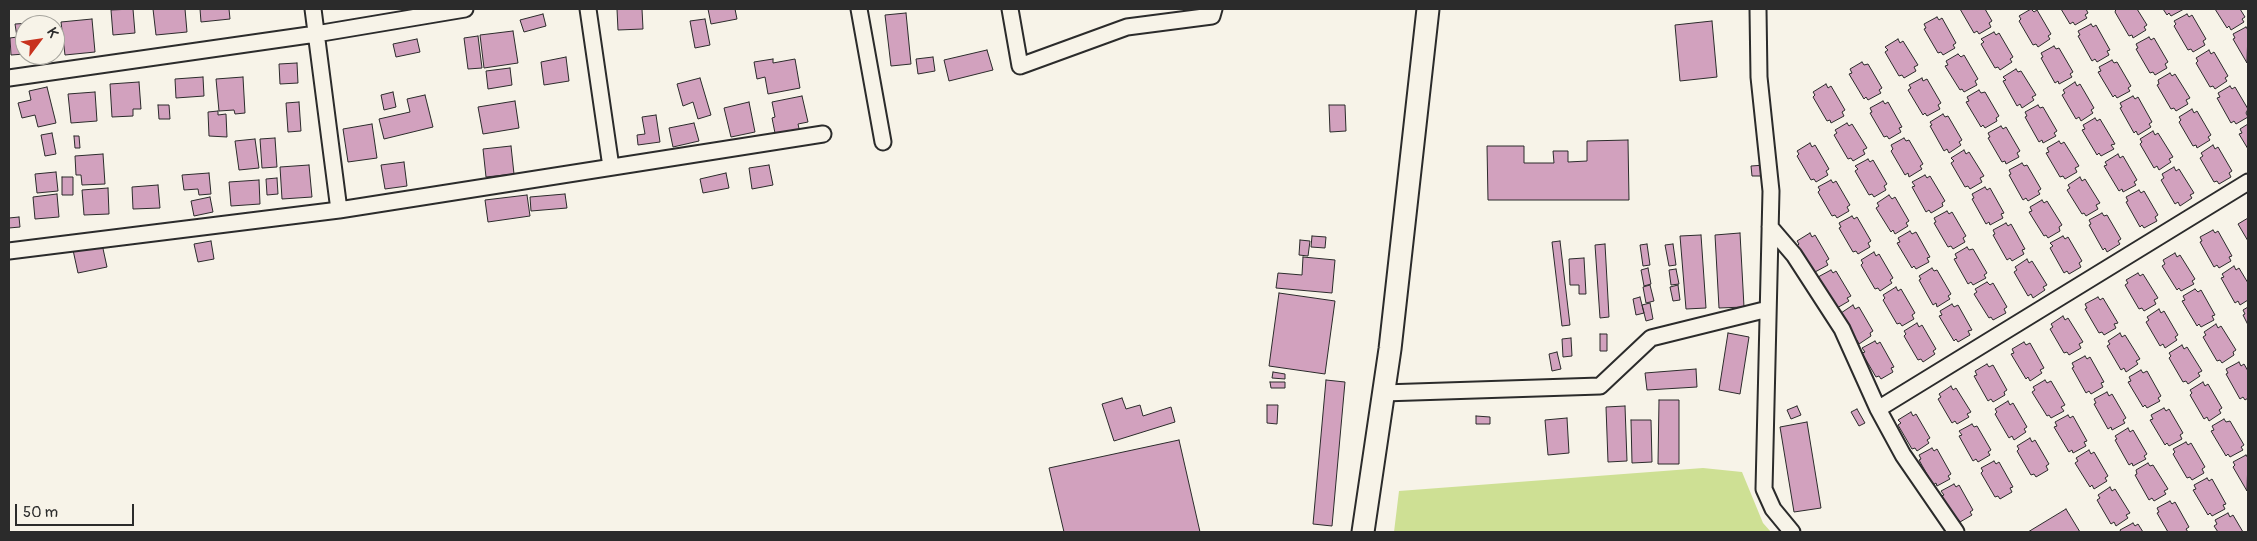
<!DOCTYPE html>
<html>
<head>
<meta charset="utf-8">
<style>
  body { margin:0 }
  #map { position:relative; width:2257px; height:541px; overflow:hidden; background:#f7f3e8; font-family:Pangolin,sans-serif }
  canvas { display:block }
  .frame { position:absolute; inset:0; border:10px solid #2b2b2b; pointer-events:none }
  .north { position:absolute; left:15px; top:15px; width:50px; height:50px; box-sizing:border-box; background:#f7f3e8; border:1px solid #a5a39c; border-radius:50%; rotate:59deg; font-size:14px; font-weight:700; line-height:20px; text-align:center; color:#2b2b2b }
  .north::after { content:''; display:block; margin:auto; width:18px; height:22px; background:#c8321e; clip-path:polygon(50% 0,100% 100%,50% 72%,0 100%) }
  .scale { position:absolute; left:15px; top:504px; width:119px; height:22px; box-sizing:border-box; border:2px solid #2b2b2b; border-top:0; padding-left:6px; font-size:15px; line-height:18px; white-space:nowrap; color:#2b2b2b; -webkit-text-stroke:4px #f7f3e8; paint-order:stroke }
</style>
</head>
<body>
<div id="map">
<canvas width="2257" height="541"></canvas>
<div class="frame"></div>
<div class="north">K</div>
<div class="scale">50 m</div>
</div>
<script>
const ctx = document.querySelector('canvas').getContext('2d');
ctx.lineJoin = 'round';
function fillPath(path, color) {
  ctx.fillStyle = color;
  ctx.fill(path, 'evenodd');
}
function toPath(rows) {
  const path = new Path2D();
  for (const r of rows) {
    path.moveTo(r[0], r[1]);
    for (let i = 2; i < r.length; i += 2) path.lineTo(r[i], r[i + 1]);
  }
  return path;
}
function stroke(path, color, width, dash) {
  ctx.strokeStyle = color;
  ctx.lineWidth = width;
  ctx.lineCap = dash ? 'butt' : 'round';
  ctx.setLineDash(dash || []);
  ctx.stroke(path);
}
fillPath(toPath([
  [1703,468,1742,472,1763,523,1771,532,1394,532,1399,491]
]), '#cee094');
const building = toPath([
  [133,9,135,33,113,35,111,10,133,9],
  [153,9,185,9,187,32,156,35,153,9],
  [200,9,229,9,230,19,201,22,200,9],
  [617,9,642,9,643,29,618,30,617,9],
  [708,9,735,9,737,19,711,24,708,9],
  [1960,9,1985,9,1992,21,1989,23,1991,27,1979,34,1977,31,1974,33,1960,9],
  [2031,9,2034,12,2037,10,2051,34,2048,36,2050,39,2038,47,2036,44,2033,45,2019,21,2021,19,2019,16,2031,9],
  [2061,9,2086,9,2088,13,2085,15,2087,18,2075,25,2073,22,2070,24,2061,9],
  [2116,9,2137,9,2147,25,2144,27,2146,30,2133,38,2132,35,2129,36,2115,12,2116,9],
  [2163,9,2184,9,2171,16,2169,13,2167,15,2163,9],
  [2215,9,2240,9,2245,17,2242,19,2244,22,2231,30,2229,26,2227,28,2215,9],
  [906,13,911,64,891,66,885,15,906,13],
  [543,14,546,26,524,32,520,20,543,14],
  [2187,14,2189,17,2192,15,2206,39,2203,41,2205,45,2193,52,2191,49,2188,50,2174,26,2176,24,2174,21,2187,14],
  [1937,17,1939,20,1942,18,1956,43,1953,45,1955,48,1943,55,1941,52,1938,53,1924,29,1926,28,1924,24,1937,17],
  [92,19,95,52,65,55,61,22,92,19],
  [705,19,710,45,695,48,690,21,705,19],
  [1712,21,1717,77,1680,81,1675,25,1712,21],
  [31,23,31,25,25,25,25,54,11,55,10,38,17,37,15,24,31,23],
  [2091,24,2093,27,2096,25,2110,50,2107,51,2109,55,2097,62,2095,59,2092,61,2078,36,2080,35,2078,31,2091,24],
  [2246,27,2248,30,2247,63,2233,39,2235,38,2233,34,2246,27],
  [513,31,518,63,484,68,480,35,513,31],
  [1994,32,1996,35,1999,33,2013,57,2010,59,2012,62,2000,70,1998,67,1995,68,1981,44,1984,42,1981,39,1994,32],
  [478,36,482,68,468,69,464,38,478,36],
  [2149,37,2151,40,2154,38,2168,62,2165,64,2167,68,2155,75,2153,72,2150,73,2136,49,2138,48,2136,44,2149,37],
  [417,39,420,52,396,57,393,44,417,39],
  [1898,39,1900,43,1903,41,1918,65,1914,67,1916,71,1904,78,1902,75,1899,76,1885,52,1888,50,1885,47,1898,39],
  [2054,46,2056,49,2059,48,2073,72,2070,74,2072,77,2059,84,2058,81,2055,83,2041,58,2043,57,2041,53,2054,46],
  [987,50,993,70,949,81,944,60,987,50],
  [2209,50,2211,54,2214,52,2228,76,2225,78,2227,81,2215,89,2213,86,2210,87,2196,63,2198,61,2196,58,2209,50],
  [1958,54,1961,57,1964,55,1978,79,1975,81,1977,85,1964,92,1962,89,1960,90,1945,66,1948,65,1946,61,1958,54],
  [566,57,569,81,544,85,541,62,566,57],
  [933,57,935,71,918,74,916,59,933,57],
  [773,59,773,63,795,59,800,88,768,94,765,77,757,79,754,62,773,59],
  [2112,60,2114,63,2117,62,2131,86,2128,88,2130,91,2117,98,2115,95,2113,97,2098,72,2101,71,2099,67,2112,60],
  [1862,62,1864,65,1868,64,1882,88,1879,90,1881,93,1868,100,1866,97,1864,99,1849,74,1852,73,1850,69,1862,62],
  [297,63,298,83,280,84,279,64,297,63],
  [510,68,512,85,488,89,486,71,510,68],
  [2016,69,2018,72,2021,71,2036,95,2032,97,2034,100,2022,108,2020,104,2017,106,2003,81,2006,80,2003,77,2016,69],
  [2170,73,2172,76,2175,74,2190,98,2186,100,2188,104,2176,111,2174,108,2171,109,2157,85,2159,84,2158,80,2170,73],
  [203,77,204,96,176,98,175,79,203,77],
  [243,77,245,113,235,114,234,110,219,111,216,79,243,77],
  [700,78,711,115,698,119,693,102,683,106,677,84,700,78],
  [1922,78,1923,81,1927,79,1941,103,1938,105,1940,109,1927,116,1925,113,1923,115,1908,90,1911,88,1909,85,1922,78],
  [139,82,141,109,133,109,133,116,112,117,110,84,139,82],
  [2075,82,2077,86,2080,84,2094,108,2091,110,2093,113,2081,121,2079,117,2076,119,2062,95,2065,93,2063,90,2075,82],
  [1826,84,1828,88,1831,86,1845,110,1842,112,1844,116,1831,123,1830,120,1827,121,1813,97,1815,95,1813,92,1826,84],
  [2230,86,2232,89,2235,87,2248,109,2246,113,2248,117,2236,124,2234,121,2231,123,2217,98,2220,97,2218,93,2230,86],
  [47,87,56,123,38,127,35,115,22,118,18,103,31,100,29,91,47,87],
  [1979,90,1981,93,1985,92,1999,116,1996,118,1997,121,1985,128,1983,125,1981,127,1966,102,1969,101,1967,97,1979,90],
  [95,92,97,121,71,123,68,94,95,92],
  [393,92,396,107,384,110,381,95,393,92],
  [425,95,433,127,384,139,379,119,410,112,407,99,425,95],
  [802,96,808,122,798,124,800,133,776,138,772,118,775,117,772,102,802,96],
  [2133,96,2135,99,2138,97,2152,122,2149,124,2151,127,2138,135,2136,131,2134,133,2120,108,2122,107,2120,103,2133,96],
  [515,101,519,128,483,134,478,107,515,101],
  [1883,101,1885,104,1888,102,1902,127,1899,128,1901,132,1889,139,1887,136,1884,137,1870,113,1872,112,1870,108,1883,101],
  [299,102,301,131,288,132,286,103,299,102],
  [749,102,755,132,731,137,724,108,749,102],
  [158,105,169,105,170,119,159,119,158,105],
  [1329,105,1345,105,1346,131,1330,132,1329,105],
  [2038,105,2040,108,2043,107,2057,131,2054,133,2056,136,2043,143,2042,140,2039,142,2025,117,2027,116,2025,112,2038,105],
  [2192,109,2194,113,2197,111,2211,135,2208,137,2210,140,2197,148,2196,145,2193,146,2179,122,2181,120,2179,117,2192,109],
  [218,111,218,115,226,114,227,137,209,136,208,112,218,111],
  [1943,114,1945,117,1948,116,1962,140,1959,142,1961,145,1949,153,1947,149,1944,151,1930,126,1932,125,1930,122,1943,114],
  [656,115,660,142,638,145,637,135,645,134,642,117,656,115],
  [2095,118,2097,121,2100,119,2115,144,2111,145,2114,149,2101,156,2099,153,2097,155,2082,130,2085,129,2083,125,2095,118],
  [694,123,699,141,673,147,669,128,694,123],
  [1847,123,1849,126,1852,124,1867,148,1863,150,1865,154,1853,161,1851,158,1848,159,1834,135,1837,133,1835,130,1847,123],
  [372,124,377,158,348,162,343,129,372,124],
  [2248,124,2248,149,2239,134,2242,133,2240,129,2248,124],
  [2001,126,2003,129,2006,127,2020,151,2017,153,2019,157,2006,164,2005,161,2002,162,1988,138,1990,137,1988,133,2001,126],
  [2153,131,2155,135,2158,133,2173,157,2169,159,2171,162,2159,170,2157,166,2154,168,2140,144,2142,142,2140,139,2153,131],
  [52,133,56,154,45,156,41,135,52,133],
  [74,136,79,136,80,148,75,148,74,136],
  [275,138,277,167,262,168,260,139,275,138],
  [1904,138,1906,141,1909,140,1923,164,1920,166,1922,169,1909,177,1908,173,1905,175,1891,151,1893,149,1891,145,1904,138],
  [255,139,259,168,239,170,235,141,255,139],
  [1628,140,1629,200,1488,200,1487,146,1524,146,1524,163,1554,163,1553,151,1568,151,1568,162,1587,161,1587,141,1628,140],
  [2059,141,2061,144,2064,142,2079,166,2075,168,2077,172,2065,179,2063,176,2060,177,2046,153,2049,152,2047,148,2059,141],
  [1810,143,1812,147,1815,145,1829,169,1826,171,1828,175,1816,182,1814,179,1811,180,1797,156,1799,154,1797,151,1810,143],
  [2213,145,2215,149,2218,147,2232,171,2229,173,2231,177,2219,184,2217,181,2214,182,2200,158,2203,156,2201,153,2213,145],
  [511,146,514,174,486,177,483,149,511,146],
  [1964,150,1966,154,1969,152,1984,176,1980,178,1982,182,1970,189,1968,186,1965,187,1951,163,1954,161,1951,158,1964,150],
  [103,154,105,184,82,185,81,175,76,175,75,156,103,154],
  [2118,154,2120,158,2123,156,2137,180,2134,182,2136,185,2123,192,2122,189,2119,191,2104,166,2107,165,2105,162,2118,154],
  [1868,159,1870,162,1873,160,1887,184,1884,186,1886,190,1874,197,1872,194,1869,195,1855,171,1858,169,1855,166,1868,159],
  [404,162,407,186,385,189,381,165,404,162],
  [2022,163,2024,166,2027,165,2041,189,2038,191,2040,194,2028,201,2026,198,2023,200,2009,175,2011,174,2009,170,2022,163],
  [309,165,312,197,282,199,280,167,309,165],
  [769,165,773,185,752,189,749,168,769,165],
  [1765,165,1766,176,1752,176,1751,166,1765,165],
  [2174,167,2176,171,2179,169,2194,193,2190,195,2192,198,2180,206,2178,202,2175,204,2161,180,2164,178,2162,174,2174,167],
  [56,172,58,191,37,193,35,174,56,172],
  [209,173,211,194,199,195,198,189,184,190,182,175,209,173],
  [726,173,729,188,703,193,700,179,726,173],
  [1925,175,1927,178,1930,176,1945,201,1942,203,1943,206,1931,213,1929,210,1926,212,1912,187,1915,186,1912,182,1925,175],
  [62,177,73,177,73,195,62,195,62,177],
  [2080,177,2082,181,2085,179,2100,203,2096,205,2098,209,2086,216,2084,213,2082,214,2067,190,2070,188,2068,185,2080,177],
  [277,178,278,194,267,195,266,179,277,178],
  [259,180,260,204,231,206,229,182,259,180],
  [1831,180,1833,183,1836,181,1850,205,1847,207,1849,211,1837,218,1835,215,1832,216,1818,192,1820,190,1818,187,1831,180],
  [158,185,160,208,133,209,132,187,158,185],
  [1985,187,1987,190,1990,188,2004,213,2001,214,2003,218,1990,225,1989,222,1986,224,1972,199,1974,198,1972,194,1985,187],
  [108,188,109,214,84,215,82,190,108,188],
  [2139,190,2141,193,2144,191,2158,215,2155,217,2157,221,2144,228,2142,225,2140,227,2126,202,2128,201,2126,197,2139,190],
  [57,194,59,217,35,219,33,197,57,194],
  [565,194,567,208,531,211,530,197,565,194],
  [527,195,530,216,488,222,485,200,527,195],
  [1889,195,1892,199,1895,197,1909,221,1906,223,1908,226,1895,234,1893,230,1891,232,1876,208,1879,206,1877,203,1889,195],
  [210,197,213,212,194,216,191,201,210,197],
  [2042,200,2044,203,2047,201,2062,225,2059,227,2060,231,2048,238,2046,235,2044,236,2029,212,2032,211,2030,207,2042,200],
  [1947,211,1949,214,1952,212,1966,236,1963,238,1965,242,1953,249,1951,246,1948,247,1934,223,1936,222,1934,218,1947,211],
  [2102,213,2104,216,2107,215,2121,239,2118,241,2120,244,2107,252,2105,248,2103,250,2089,225,2091,224,2089,220,2102,213],
  [1852,216,1854,219,1857,217,1871,241,1868,243,1870,247,1858,254,1856,251,1853,252,1839,228,1841,227,1839,223,1852,216],
  [19,217,20,227,9,228,9,218,19,217],
  [2248,218,2248,241,2238,224,2248,218],
  [2006,223,2008,226,2011,224,2025,249,2022,250,2024,254,2012,261,2010,258,2007,260,1993,235,1995,234,1993,230,2006,223],
  [2213,230,2215,233,2218,231,2232,256,2229,257,2231,261,2219,268,2217,265,2214,267,2200,242,2202,241,2200,237,2213,230],
  [1910,231,1912,234,1916,232,1930,257,1927,258,1929,262,1916,269,1914,266,1912,268,1897,243,1900,242,1898,238,1910,231],
  [1740,233,1744,307,1719,308,1715,235,1740,233],
  [1810,233,1812,237,1815,235,1829,259,1826,261,1828,265,1815,272,1813,269,1811,270,1797,246,1799,244,1797,241,1810,233],
  [1701,235,1706,308,1686,309,1680,236,1701,235],
  [1312,236,1326,237,1325,248,1311,247,1312,236],
  [2063,236,2065,239,2068,237,2082,261,2079,263,2081,267,2069,274,2067,271,2064,273,2050,248,2053,246,2050,243,2063,236],
  [1300,240,1310,241,1308,256,1299,255,1300,240],
  [211,241,214,259,198,262,194,244,211,241],
  [1560,241,1570,325,1562,326,1552,242,1560,241],
  [102,244,107,267,78,273,73,250,102,244],
  [1605,244,1609,317,1600,318,1595,245,1605,244],
  [1647,244,1650,265,1643,266,1640,245,1647,244],
  [1673,244,1676,265,1669,266,1665,245,1673,244],
  [1967,247,1969,250,1973,249,1987,273,1984,275,1986,278,1973,285,1971,282,1968,284,1954,259,1957,258,1955,254,1967,247],
  [1874,252,1876,256,1879,254,1893,278,1890,280,1892,283,1880,291,1878,288,1875,289,1861,265,1863,263,1861,260,1874,252],
  [2175,253,2177,257,2180,255,2195,279,2192,281,2194,284,2181,291,2179,288,2177,290,2162,266,2165,264,2163,260,2175,253],
  [1303,257,1335,260,1332,293,1276,288,1278,273,1302,275,1303,257],
  [1584,258,1586,294,1579,294,1579,285,1570,285,1569,259,1584,258],
  [2027,259,2029,263,2032,261,2047,285,2043,287,2045,290,2033,298,2031,294,2028,296,2014,272,2017,270,2015,267,2027,259],
  [2234,266,2236,270,2239,268,2248,283,2248,300,2240,305,2238,301,2235,303,2221,278,2224,277,2222,274,2234,266],
  [1648,268,1651,284,1644,286,1641,270,1648,268],
  [1932,268,1934,271,1937,270,1951,294,1948,296,1950,299,1937,307,1936,303,1933,305,1919,280,1921,279,1919,276,1932,268],
  [1676,269,1679,284,1671,285,1669,270,1676,269],
  [1831,270,1833,273,1836,271,1851,296,1847,298,1849,301,1837,308,1818,282,1820,281,1818,277,1831,270],
  [2138,273,2140,276,2143,274,2158,298,2154,300,2156,304,2144,311,2142,308,2139,309,2125,285,2128,283,2126,280,2138,273],
  [1987,282,1990,285,1993,283,2007,307,2004,309,2006,313,1993,320,1991,317,1989,318,1974,294,1977,292,1975,289,1987,282],
  [1650,285,1654,301,1646,303,1643,287,1650,285],
  [1678,285,1680,300,1673,301,1670,287,1678,285],
  [1896,287,1898,291,1901,289,1915,313,1912,315,1914,319,1902,326,1900,323,1897,324,1883,300,1885,298,1883,295,1896,287],
  [2195,289,2198,292,2201,290,2215,315,2212,316,2214,320,2201,327,2199,324,2197,326,2182,301,2185,300,2183,296,2195,289],
  [1279,293,1335,301,1325,374,1269,366,1279,293],
  [1640,297,1644,313,1636,315,1633,299,1640,297],
  [2098,297,2100,300,2103,298,2118,323,2114,324,2116,328,2104,335,2102,332,2099,333,2085,309,2087,308,2085,304,2098,297],
  [1650,303,1653,319,1646,321,1642,305,1650,303],
  [1952,304,1954,307,1958,305,1972,330,1968,331,1970,335,1958,342,1956,339,1954,341,1939,316,1942,315,1940,311,1952,304],
  [1853,305,1855,309,1859,307,1873,331,1870,333,1871,336,1859,344,1857,340,1855,342,1840,318,1843,316,1841,313,1853,305],
  [2248,307,2248,325,2243,315,2245,314,2243,310,2248,307],
  [2159,309,2161,313,2164,311,2178,335,2175,337,2177,340,2165,348,2163,344,2160,346,2146,322,2149,320,2147,317,2159,309],
  [2063,316,2065,320,2068,318,2083,342,2079,344,2081,348,2069,355,2067,352,2064,353,2050,329,2053,327,2051,324,2063,316],
  [1917,323,1919,327,1922,325,1936,349,1933,351,1935,354,1923,362,1921,359,1918,360,1904,336,1906,334,1904,331,1917,323],
  [2216,324,2218,328,2221,326,2236,350,2233,352,2234,355,2222,363,2220,360,2217,361,2203,337,2206,335,2204,332,2216,324],
  [1728,333,1749,337,1740,394,1719,390,1728,333],
  [2120,333,2122,337,2125,335,2140,359,2136,361,2138,364,2126,372,2124,368,2121,370,2107,346,2110,344,2108,341,2120,333],
  [1600,334,1607,334,1607,351,1600,351,1600,334],
  [1571,338,1572,356,1563,357,1562,339,1571,338],
  [1875,341,1877,344,1880,342,1894,367,1891,368,1893,372,1881,379,1879,376,1876,377,1862,353,1865,352,1862,348,1875,341],
  [2024,342,2026,345,2030,343,2044,368,2040,370,2042,373,2030,381,2028,377,2026,379,2011,354,2014,353,2012,349,2024,342],
  [2182,345,2184,349,2187,347,2202,371,2198,373,2200,376,2188,384,2186,381,2183,382,2169,358,2171,356,2169,353,2182,345],
  [1557,352,1561,369,1552,371,1549,354,1557,352],
  [2085,356,2087,359,2090,357,2104,382,2101,383,2103,387,2091,394,2089,391,2086,393,2072,368,2074,367,2072,363,2085,356],
  [2239,362,2241,366,2244,364,2248,371,2248,398,2245,400,2243,397,2240,399,2226,374,2228,373,2226,369,2239,362],
  [1987,364,1989,367,1993,365,2007,390,2004,392,2005,395,1993,402,1991,399,1988,401,1974,376,1977,375,1975,371,1987,364],
  [1696,369,1697,387,1647,390,1645,373,1696,369],
  [2141,370,2143,373,2147,371,2161,396,2158,398,2160,401,2147,408,2145,405,2143,407,2128,382,2131,381,2129,377,2141,370],
  [1273,372,1285,374,1285,379,1272,378,1273,372],
  [1326,380,1345,382,1332,526,1313,524,1326,380],
  [2045,380,2047,383,2051,381,2065,405,2061,407,2064,411,2051,418,2049,415,2047,416,2032,392,2035,390,2033,387,2045,380],
  [1270,382,1285,382,1285,388,1271,388,1270,382],
  [2203,382,2205,386,2208,384,2222,408,2219,410,2221,413,2209,421,2207,417,2204,419,2190,395,2192,393,2190,390,2203,382],
  [1951,386,1953,390,1956,388,1971,412,1967,414,1969,417,1957,424,1955,421,1952,423,1938,399,1941,397,1939,394,1951,386],
  [2107,392,2109,396,2112,394,2126,418,2123,420,2125,423,2112,430,2111,427,2108,429,2094,404,2096,403,2094,399,2107,392],
  [1122,398,1126,409,1140,405,1143,416,1171,407,1175,422,1114,441,1102,404,1122,398],
  [1659,400,1679,400,1679,464,1658,464,1659,400],
  [2008,401,2010,405,2013,403,2027,427,2024,429,2026,432,2014,440,2012,436,2009,438,1995,414,1997,412,1995,409,2008,401],
  [1267,405,1278,405,1277,424,1267,423,1267,405],
  [1625,406,1627,461,1608,462,1606,407,1625,406],
  [1797,406,1801,415,1791,419,1787,410,1797,406],
  [2164,408,2166,411,2169,409,2183,433,2180,435,2182,439,2169,446,2167,443,2165,445,2150,420,2153,419,2151,415,2164,408],
  [1857,409,1865,423,1859,426,1851,412,1857,409],
  [1911,412,1913,416,1916,414,1930,438,1927,440,1929,443,1917,451,1915,448,1912,449,1898,425,1901,423,1898,420,1911,412],
  [2068,415,2070,418,2073,416,2087,441,2084,442,2086,446,2073,453,2072,450,2069,452,2054,427,2057,426,2055,422,2068,415],
  [1476,416,1490,417,1490,424,1476,424,1476,416],
  [1567,418,1569,453,1548,455,1545,420,1567,418],
  [2224,419,2226,422,2230,421,2244,445,2241,447,2243,450,2230,457,2228,454,2226,456,2211,431,2214,430,2212,426,2224,419],
  [1631,420,1651,420,1652,462,1632,463,1631,420],
  [1807,422,1821,508,1794,512,1780,427,1807,422],
  [1972,424,1974,427,1977,426,1991,450,1988,452,1990,455,1978,462,1976,459,1973,461,1959,436,1962,435,1959,431,1972,424],
  [2128,428,2130,432,2133,430,2147,454,2144,456,2146,459,2133,466,2132,463,2129,465,2115,440,2117,439,2115,436,2128,428],
  [2030,438,2032,442,2035,440,2049,464,2046,466,2048,470,2036,477,2034,474,2031,475,2017,451,2019,449,2017,446,2030,438],
  [1179,440,1200,532,1064,532,1049,468,1179,440],
  [2186,442,2188,445,2191,443,2205,467,2202,469,2204,473,2192,480,2190,477,2187,478,2173,454,2175,452,2173,449,2186,442],
  [1932,448,1934,451,1937,449,1951,474,1948,476,1950,479,1937,486,1936,483,1933,485,1919,460,1921,459,1919,455,1932,448],
  [2089,450,2091,454,2094,452,2108,476,2105,478,2107,481,2094,489,2092,485,2090,487,2075,463,2078,461,2076,458,2089,450],
  [2246,455,2248,458,2247,491,2233,467,2235,465,2233,462,2246,455],
  [1994,461,1996,464,1999,462,2013,487,2010,488,2012,492,2000,499,1998,496,1995,497,1981,473,1983,471,1981,468,1994,461],
  [2148,463,2150,466,2153,465,2168,489,2164,491,2166,494,2154,501,2152,498,2149,500,2135,475,2137,474,2136,470,2148,463],
  [2207,478,2209,481,2212,479,2226,504,2223,505,2225,509,2212,516,2210,513,2208,515,2193,490,2196,489,2194,485,2207,478],
  [1954,484,1956,487,1959,485,1973,510,1970,512,1972,515,1960,522,1958,519,1955,521,1941,496,1944,495,1941,491,1954,484],
  [2110,487,2112,491,2115,489,2130,513,2126,515,2128,518,2116,526,2114,522,2111,524,2097,500,2100,498,2098,495,2110,487],
  [2170,501,2172,504,2175,502,2189,527,2186,529,2188,532,2168,532,2157,513,2159,512,2157,508,2170,501],
  [2066,509,2080,532,2028,532,2066,509],
  [2228,513,2230,517,2233,515,2243,532,2218,532,2214,526,2217,524,2215,520,2228,513],
  [2133,523,2135,526,2138,524,2143,532,2121,532,2120,530,2133,523]
]);
fillPath(building, '#d2a1be');
stroke(building, '#2b2b2b', 1);
const street = toPath([
  [588,9,611,167],
  [859,9,883,142],
  [1010,9,1020,66,1127,27,1212,16,1214,9],
  [1758,9,1759,77,1771,191,1764,489,1773,509,1792,532],
  [9,78,316,34,465,9],
  [339,210,823,134],
  [1770,227,1794,255,1842,329,1878,409,1903,455,1956,532],
  [9,251,339,210,313,9],
  [1383,393,1600,386,1651,338,1768,309],
  [1878,409,2248,182]
]);
const secondary = toPath([
  [1363,532,1390,349,1428,9]
]);
stroke(street, '#2b2b2b', 19);
stroke(secondary, '#2b2b2b', 25);
stroke(street, '#f7f3e8', 15);
stroke(secondary, '#f7f3e8', 21);
</script>
</body>
</html>
